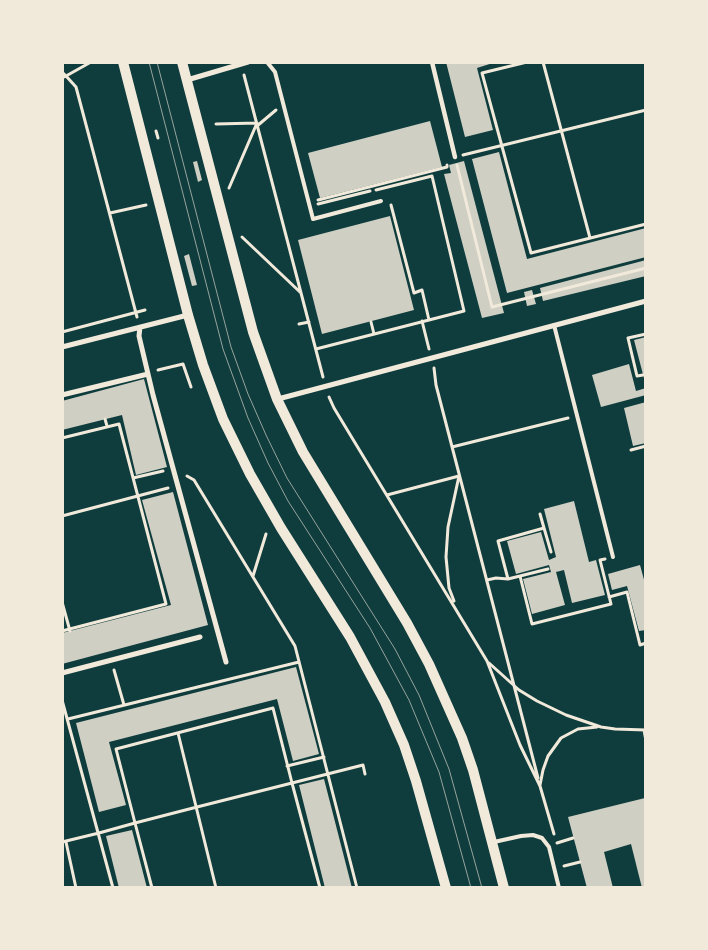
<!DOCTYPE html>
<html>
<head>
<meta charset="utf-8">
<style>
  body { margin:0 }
  #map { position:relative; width:708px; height:950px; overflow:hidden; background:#0f3d3e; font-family:Lato,sans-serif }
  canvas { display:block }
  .frame { position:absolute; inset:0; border:64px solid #f1e9da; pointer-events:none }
</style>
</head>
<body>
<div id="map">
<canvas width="708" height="950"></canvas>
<div class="frame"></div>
</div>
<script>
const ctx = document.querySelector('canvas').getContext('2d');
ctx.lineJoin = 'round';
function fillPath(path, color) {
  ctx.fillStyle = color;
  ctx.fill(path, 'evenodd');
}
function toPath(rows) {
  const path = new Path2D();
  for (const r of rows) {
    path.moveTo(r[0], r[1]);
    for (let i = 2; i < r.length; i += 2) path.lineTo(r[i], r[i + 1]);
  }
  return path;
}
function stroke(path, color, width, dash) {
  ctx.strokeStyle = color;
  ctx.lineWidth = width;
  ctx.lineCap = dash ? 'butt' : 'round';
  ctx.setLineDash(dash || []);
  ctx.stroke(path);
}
fillPath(toPath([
  [446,62,496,62,477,68,493,130,465,137],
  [430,121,442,167,320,198,308,153],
  [499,152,527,259,646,228,646,257,507,293,472,159],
  [197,161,202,180,198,182,193,162],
  [464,161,504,313,482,318,444,174,451,173,449,165],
  [390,216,414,310,322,334,298,240],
  [189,254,197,285,192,286,184,256],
  [646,260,646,276,543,301,540,288],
  [532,290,536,304,527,306,524,292],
  [646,337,646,382,645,382,634,340],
  [629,364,636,391,646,388,646,395,601,407,592,375],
  [144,379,167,467,136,475,122,415,62,430,62,401],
  [646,402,646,443,633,446,624,408],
  [173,492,208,625,62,664,62,633,171,605,142,500],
  [574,501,589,562,596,560,605,595,572,603,564,570,556,572,565,605,532,614,523,579,551,572,549,565,516,574,507,541,541,532,549,560,556,557,544,509],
  [640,565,646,587,646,630,639,631,627,586,612,590,608,574],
  [296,667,319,754,293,761,277,699,109,742,126,805,99,812,76,723],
  [324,779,352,888,325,888,299,785],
  [645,798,646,888,642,888,631,844,604,852,613,888,587,888,568,817],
  [132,830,147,888,119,888,106,836]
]), '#cfcfc3');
stroke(toPath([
  [527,62,482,73,531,253,646,224],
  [543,62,590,238],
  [645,62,646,64],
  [62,72,66,76,91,62],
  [244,75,323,377],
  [62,78,66,76,76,87,137,317],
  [216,124,257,123,229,188],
  [257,126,276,110],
  [156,131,158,138],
  [463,155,646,110],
  [457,165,492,307,646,268],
  [318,200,447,167,447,165],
  [318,204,370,191],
  [391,205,414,293,422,290,429,320],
  [110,213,146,205],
  [242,237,301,293],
  [422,321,429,349],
  [371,322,374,334],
  [299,324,309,322],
  [62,332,145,310],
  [316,349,464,311,432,176,376,190],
  [434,368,436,385,538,778],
  [158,370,183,364,191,387],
  [643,375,637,376,628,338,646,334],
  [329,397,334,408,487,661,520,745,540,786,554,834],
  [105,419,107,426],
  [62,438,119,424,166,604,62,631],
  [452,447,568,418],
  [631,450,646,446],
  [187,476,194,480,295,646,357,888],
  [133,478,163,471],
  [387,495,459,476,448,527,446,557,449,588,454,601],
  [540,514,544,528],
  [62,516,168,488],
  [253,576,266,534],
  [520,576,532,624,611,604,600,560,605,559],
  [508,579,498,541,544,528,551,552],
  [487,580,496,578,508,579,548,569],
  [609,597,627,592,640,645,646,643],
  [62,602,70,631],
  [489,663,519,690,537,701,566,715,601,727,615,729,646,730],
  [114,670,124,705],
  [62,700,113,888],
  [68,719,299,662],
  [644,730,646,741],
  [178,733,216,888],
  [287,766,324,757],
  [540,785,543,770,548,756,561,738,578,729,597,727],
  [62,842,99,833,135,823,197,807,292,783,273,708,116,749,135,823,152,888],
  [66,842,76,888],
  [557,843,573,838],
  [564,866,580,862],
  [320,888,292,783,363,765,365,774]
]), '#f1e9da', 3);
stroke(toPath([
  [267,62,275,72,313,219,381,201],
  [554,325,613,557],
  [494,842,521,836,533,835,542,838,549,847,559,888]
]), '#f1e9da', 4);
stroke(toPath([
  [432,62,455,157]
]), '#f1e9da', 4.5);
stroke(toPath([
  [187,80,248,62],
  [140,327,139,336,153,395,226,662],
  [62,347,188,315],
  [62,395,148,374],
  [278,399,646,301],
  [62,673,200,637]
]), '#f1e9da', 5);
stroke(toPath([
  [123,62,188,315,203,365,223,419,250,474,281,528,350,637,385,702,404,745,416,781,446,888],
  [182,62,253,332,277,399,303,452,407,623,429,664,462,738,473,770,504,888]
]), '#f1e9da', 10);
stroke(toPath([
  [149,62,223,349,248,418,268,463,288,501,370,628,409,700,439,772,471,888],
  [157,62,231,347,248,394,266,435,287,478,395,649,419,695,449,769,482,888]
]), '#97a49c', 1);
</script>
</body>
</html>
